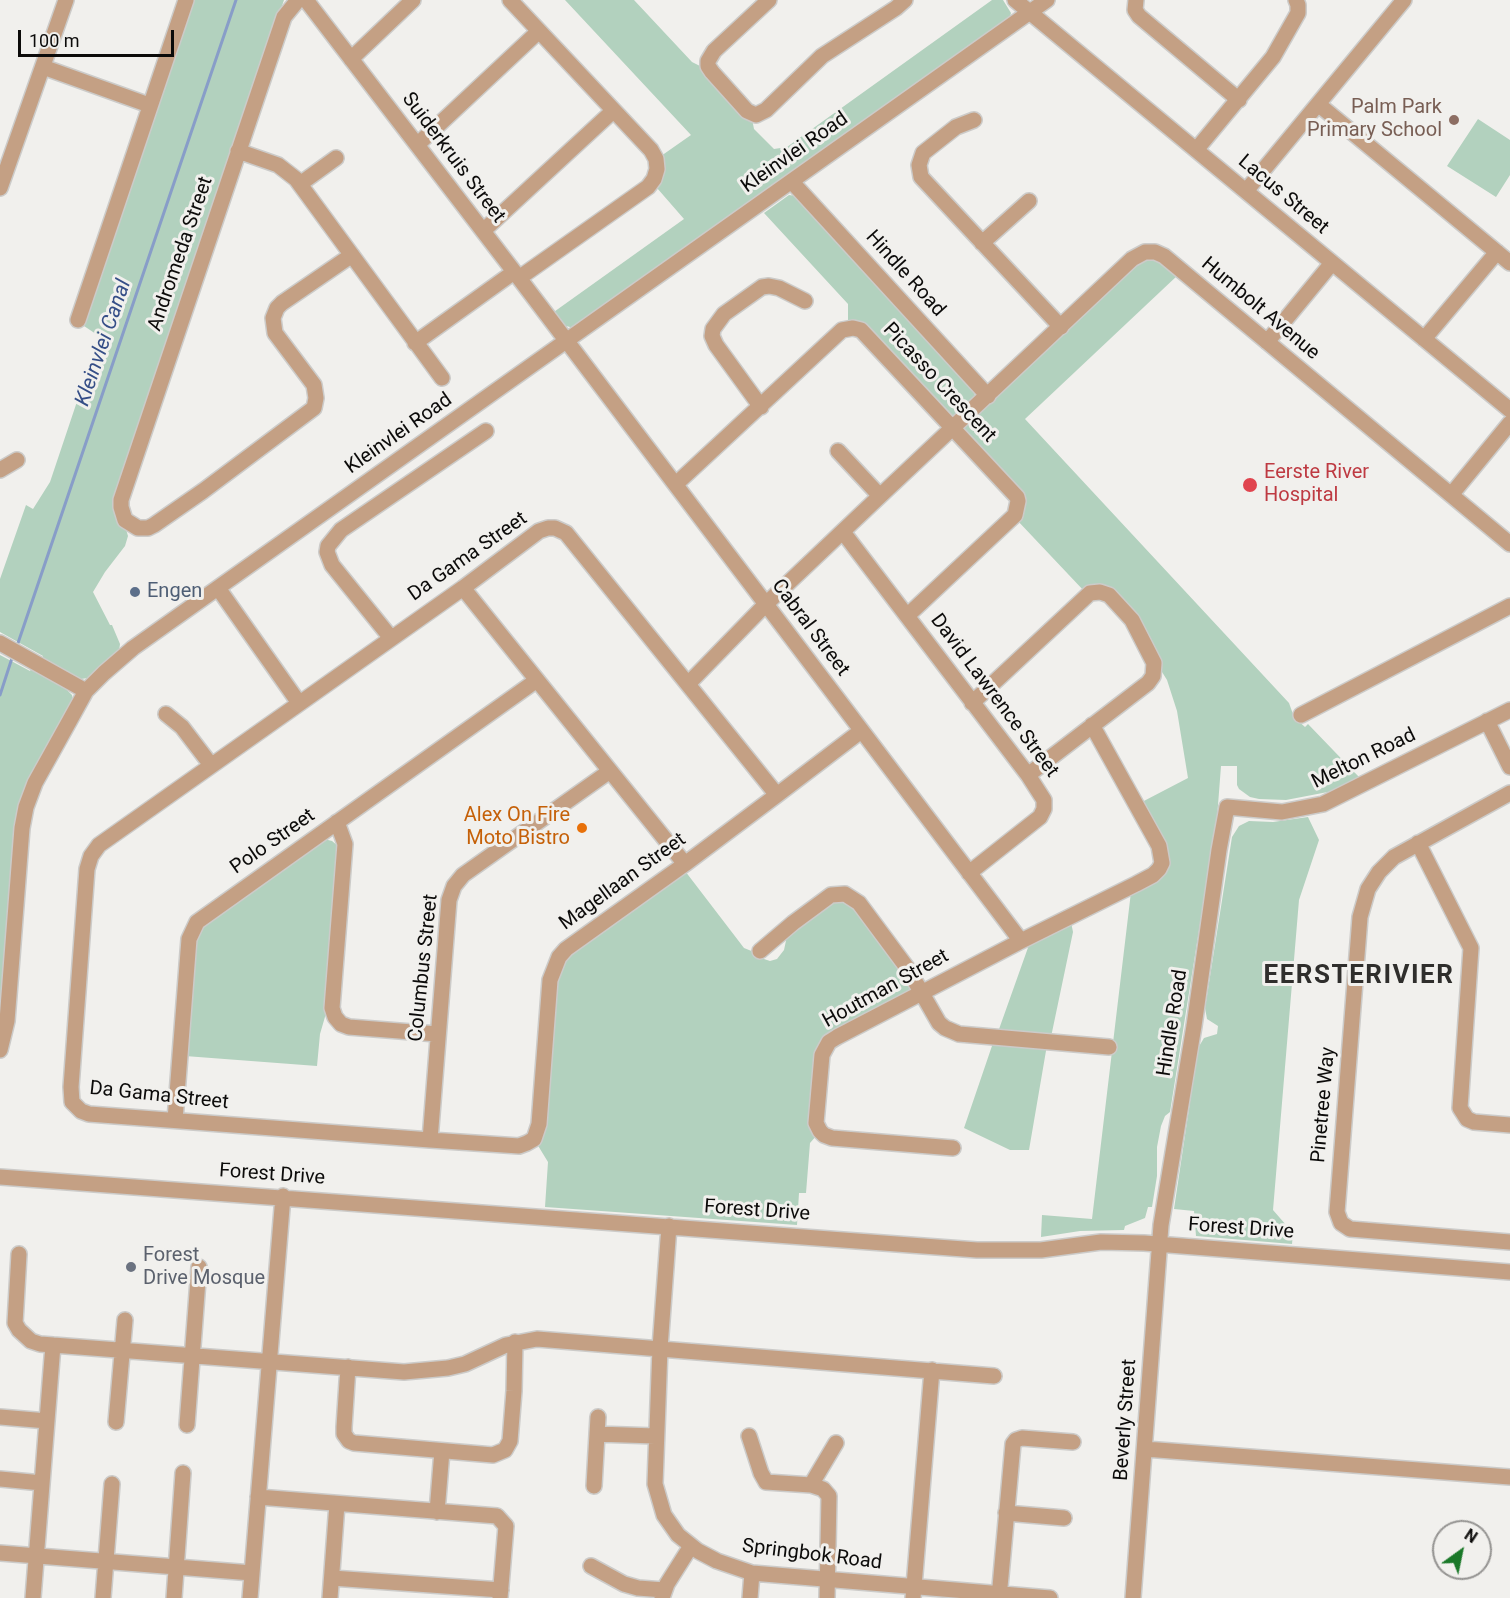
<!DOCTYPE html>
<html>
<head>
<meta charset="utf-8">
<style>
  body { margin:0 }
  #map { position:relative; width:1510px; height:1598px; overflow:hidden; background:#f1f0ed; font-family:Roboto,sans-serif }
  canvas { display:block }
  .north { position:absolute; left:1432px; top:1520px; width:60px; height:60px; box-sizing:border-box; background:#f1f0ed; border:2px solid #959492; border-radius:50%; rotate:33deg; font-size:16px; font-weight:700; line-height:24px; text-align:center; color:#0c0b0a }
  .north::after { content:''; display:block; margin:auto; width:21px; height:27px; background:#1a7828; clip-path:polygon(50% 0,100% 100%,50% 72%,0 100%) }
  .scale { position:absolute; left:18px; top:30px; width:156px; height:27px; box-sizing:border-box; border:3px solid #0c0b0a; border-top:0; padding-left:8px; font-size:18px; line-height:21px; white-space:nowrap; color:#0c0b0a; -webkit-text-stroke:4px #f1f0ed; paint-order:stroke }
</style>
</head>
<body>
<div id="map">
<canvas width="1510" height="1598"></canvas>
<div class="north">N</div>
<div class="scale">100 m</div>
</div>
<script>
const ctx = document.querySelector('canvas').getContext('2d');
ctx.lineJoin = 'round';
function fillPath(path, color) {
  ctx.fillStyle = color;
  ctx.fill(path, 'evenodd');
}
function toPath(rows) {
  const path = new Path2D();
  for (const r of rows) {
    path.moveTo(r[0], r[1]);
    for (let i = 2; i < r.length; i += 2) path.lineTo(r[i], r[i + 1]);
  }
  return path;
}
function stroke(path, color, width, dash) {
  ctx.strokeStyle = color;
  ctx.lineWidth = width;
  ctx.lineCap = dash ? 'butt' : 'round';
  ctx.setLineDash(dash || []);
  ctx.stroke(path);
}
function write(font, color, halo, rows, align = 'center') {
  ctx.font = font + ' Roboto,sans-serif';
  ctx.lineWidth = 6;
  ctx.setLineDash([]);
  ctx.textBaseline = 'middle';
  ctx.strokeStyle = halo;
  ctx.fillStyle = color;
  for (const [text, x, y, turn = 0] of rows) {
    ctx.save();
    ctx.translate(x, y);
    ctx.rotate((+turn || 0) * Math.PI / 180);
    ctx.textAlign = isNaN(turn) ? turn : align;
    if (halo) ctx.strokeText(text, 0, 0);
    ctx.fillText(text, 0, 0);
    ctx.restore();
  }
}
fillPath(toPath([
  [191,0,284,0,116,496,128,536,125,546,105,572,93,592,110,625,112,625,120,644,119,651,88,678,81,679,42,659,43,656,0,632,0,579,26,505,33,509,50,482,99,336,81,324],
  [565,0,634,0,692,62,704,68,752,119,754,129,774,149,787,147,992,0,1003,0,1011,13,1009,19,574,327,570,327,562,325,551,314,684,219,657,188,664,171,661,156,691,135],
  [1478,119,1510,140,1510,175,1496,197,1447,166],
  [789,195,796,196,974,389,975,397,953,419,848,324,848,304,764,213],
  [1151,258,1159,261,1178,275,1025,419,1289,703,1294,717,1305,727,1308,724,1359,777,1333,791,1286,800,1259,799,1250,797,1239,789,1237,785,1237,766,1221,766,1217,818,1207,880,1170,1112,1165,1116,1161,1126,1157,1147,1157,1176,1152,1207,1148,1207,1145,1218,1125,1226,1124,1230,1080,1231,1041,1237,1042,1215,1092,1219,1131,892,1160,876,1140,803,1188,778,1177,711,1167,680,1113,593,1085,592,1016,519,1021,511,964,433,964,428,1136,262],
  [0,655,30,671,31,669,66,689,72,695,73,701,30,779,0,1026],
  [1308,817,1319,840,1299,900,1273,1210,1293,1233,1292,1244,1196,1236,1194,1211,1174,1209,1198,1048,1204,1038,1217,1034,1218,1026,1207,1019,1205,1008,1232,837,1239,826,1249,821,1273,822],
  [324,839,332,841,338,846,327,1010,320,1034,317,1066,185,1056,195,932],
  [682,867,744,948,754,952,761,958,770,961,777,959,784,950,787,936,831,900,846,898,910,979,911,988,909,993,829,1036,817,1135,810,1143,806,1193,799,1193,797,1225,545,1207,548,1162,537,1144,556,981,563,961],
  [1071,922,1073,932,1051,1037,998,1032,1030,942],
  [994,1040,1047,1045,1029,1150,1010,1150,964,1128]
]), '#b2d1be');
stroke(toPath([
  [17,646,236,0],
  [0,695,13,655]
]), '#889dc8', 3);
const minor = toPath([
  [298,0,284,17,121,500,121,507,125,520,138,528,148,528,154,525,203,491,314,408,316,398,314,385,275,333,273,318,277,308,282,303,352,255],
  [306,0,519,278,1021,941],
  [510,0,651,150,656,159,657,169,654,179,648,187,519,278],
  [769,0,714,51,708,61,708,66,712,72,747,111,756,115,766,110,822,56,896,8,905,0],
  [1015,0,1510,410],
  [1136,0,1135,10,1139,16,1239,100],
  [351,59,413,0],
  [43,67,149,105],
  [1318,104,1510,263],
  [974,120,956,127,923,153,919,165,921,177,1061,327],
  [417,145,539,31],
  [1196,150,1273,57,1298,13,1298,5,1296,0],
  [238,151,278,165,296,179,442,378],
  [792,182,988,396],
  [300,184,336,158],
  [0,188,66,0],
  [1246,191,1404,0],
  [483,231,613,111],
  [982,243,1029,201],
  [78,320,186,0],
  [1424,339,1497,252],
  [1267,342,1332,263],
  [415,343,514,272],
  [761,407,716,345,712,336,713,329,724,314,762,287,769,286,779,288,805,301],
  [838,451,880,496],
  [0,470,17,460],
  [676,484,842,330,853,328,861,330,1017,497,1018,501,1015,515,907,616],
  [1451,495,1510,423],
  [843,532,1028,775,1044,800,1044,809,1040,817,969,873],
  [218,588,299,703],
  [463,588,685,864],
  [391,638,332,565,327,552,328,546,341,530,486,431],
  [0,643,86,691],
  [688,684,766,604,880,496,1132,259,1145,252,1155,252,1164,256,1510,544],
  [972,703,1090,593,1100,592,1109,595,1132,620,1154,663,1153,676,1148,683,1028,775],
  [166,714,182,727,211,765],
  [1301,715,1510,606],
  [1487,721,1510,767],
  [1510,793,1394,857,1379,872,1368,889,1360,917,1337,1212,1341,1223,1350,1229,1510,1242],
  [777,795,566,533,555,528,548,528,539,531,463,588,99,845,91,856,87,869,71,1087,72,1102,81,1111,89,1114,430,1140,519,1146,527,1143,534,1139,539,1124,550,980,559,957,566,949,685,864,777,795,861,731],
  [337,822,345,844,332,1008,335,1017,341,1024,349,1027,437,1034],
  [1418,843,1471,948,1460,1108,1467,1119,1474,1122,1510,1125],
  [760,951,793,923,831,895,845,894,859,903,908,969,939,1023,945,1028,959,1034,1109,1047],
  [0,1050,7,1021,22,828,26,807,35,783,70,720,86,691,104,673,133,648,1047,0],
  [175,1120,189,939,197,922,537,680],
  [430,1140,449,900,454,886,463,875,610,771],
  [953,1148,832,1138,824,1135,820,1131,816,1123,822,1055,829,1042,837,1037,1021,941,1136,884,1153,875,1159,869,1162,863,1159,846,1092,725],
  [0,1177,977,1250,1041,1250,1101,1242,1144,1243,1510,1272],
  [669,1226,660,1348,655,1484,664,1515,678,1535,698,1551,717,1561,752,1573,1050,1598],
  [19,1254,15,1323,19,1330,31,1341,40,1344,404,1372,448,1368,465,1364,506,1345,537,1339,994,1376],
  [348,1367,344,1427,344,1434,349,1441,354,1443,493,1455,505,1450,510,1441,514,1391,515,1342],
  [0,1417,47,1421],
  [116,1422,125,1320],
  [187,1425,199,1267],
  [597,1434,655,1436],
  [749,1436,761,1473,766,1482,811,1485,823,1489,829,1496,827,1598],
  [1145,1449,1510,1477],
  [0,1479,42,1483],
  [811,1485,836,1443],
  [594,1486,598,1417],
  [258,1497,497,1516,506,1526,500,1598],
  [437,1512,442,1451],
  [1006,1513,1064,1518],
  [0,1553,252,1573],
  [591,1566,624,1584,638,1588,664,1590],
  [332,1578,501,1590],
  [33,1598,53,1345],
  [103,1598,112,1484],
  [174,1598,183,1473],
  [250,1598,283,1196],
  [330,1598,337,1504],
  [662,1598,667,1584,691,1546],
  [750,1598,752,1573],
  [913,1598,932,1370],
  [999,1598,1013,1444,1016,1440,1022,1438,1073,1442],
  [1133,1598,1161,1225,1194,1026,1219,850,1227,807,1282,812,1323,804,1510,710]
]);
stroke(minor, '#cccbc9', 18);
stroke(minor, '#c4a084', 15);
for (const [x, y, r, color] of [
  [1454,120,6,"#8d6e63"],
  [1250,485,8,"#e0444e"],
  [135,592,6,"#5c6f8a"],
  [582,828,6,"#e8710a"],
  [131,1267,6,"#6b7280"]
]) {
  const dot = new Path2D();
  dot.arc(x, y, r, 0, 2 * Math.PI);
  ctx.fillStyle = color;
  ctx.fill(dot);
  stroke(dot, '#f1f0ed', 2);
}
write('20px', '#785e54', '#f1f0ed', [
  ["Palm Park",1442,108],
  ["Primary School",1442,131]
], 'right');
write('20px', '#0c0b0a', '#f1f0ed', [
  ["Kleinvlei Road",795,153,-35],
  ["Suiderkruis Street",453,158,53],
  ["Lacus Street",1283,195,40],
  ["Andromeda Street",181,254,-71],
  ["Hindle Road",905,274,48],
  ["Humbolt Avenue",1260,309,40],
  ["Picasso Crescent",939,383,47],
  ["Kleinvlei Road",399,434,-35],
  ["Da Gama Street",468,557,-35],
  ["Cabral Street",810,628,53],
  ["David Lawrence Street",994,696,53],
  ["Melton Road",1364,759,-26],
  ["Polo Street",273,842,-35],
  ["Magellaan Street",623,882,-36],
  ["Columbus Street",424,968,-84],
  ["Houtman Street",886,989,-29],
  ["Hindle Road",1173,1023,-81],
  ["Da Gama Street",159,1096,6],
  ["Pinetree Way",1324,1105,-85],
  ["Forest Drive",272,1175,4],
  ["Forest Drive",757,1211,4],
  ["Forest Drive",1241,1229,4],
  ["Beverly Street",1126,1420,-86],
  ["Springbok Road",812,1555,7]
]);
write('20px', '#be3a42', '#f1f0ed', [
  ["Eerste River",1264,473],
  ["Hospital",1264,496]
], 'left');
write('20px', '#4e5e75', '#f1f0ed', [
  ["Engen",147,592]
], 'left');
write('20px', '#c56008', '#f1f0ed', [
  ["Alex On Fire",570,816],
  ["Moto Bistro",570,839]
], 'right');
write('20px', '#5b616d', '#f1f0ed', [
  ["Forest",143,1256],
  ["Drive Mosque",143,1279]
], 'left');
write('italic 21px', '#354e87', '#f1f0ed', [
  ["Kleinvlei Canal",104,343,-71]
]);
ctx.letterSpacing = '1.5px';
write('bold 26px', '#2f2e2c', '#f1f0ed', [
  ["EERSTERIVIER",1359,976]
]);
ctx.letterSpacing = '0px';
</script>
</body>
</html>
